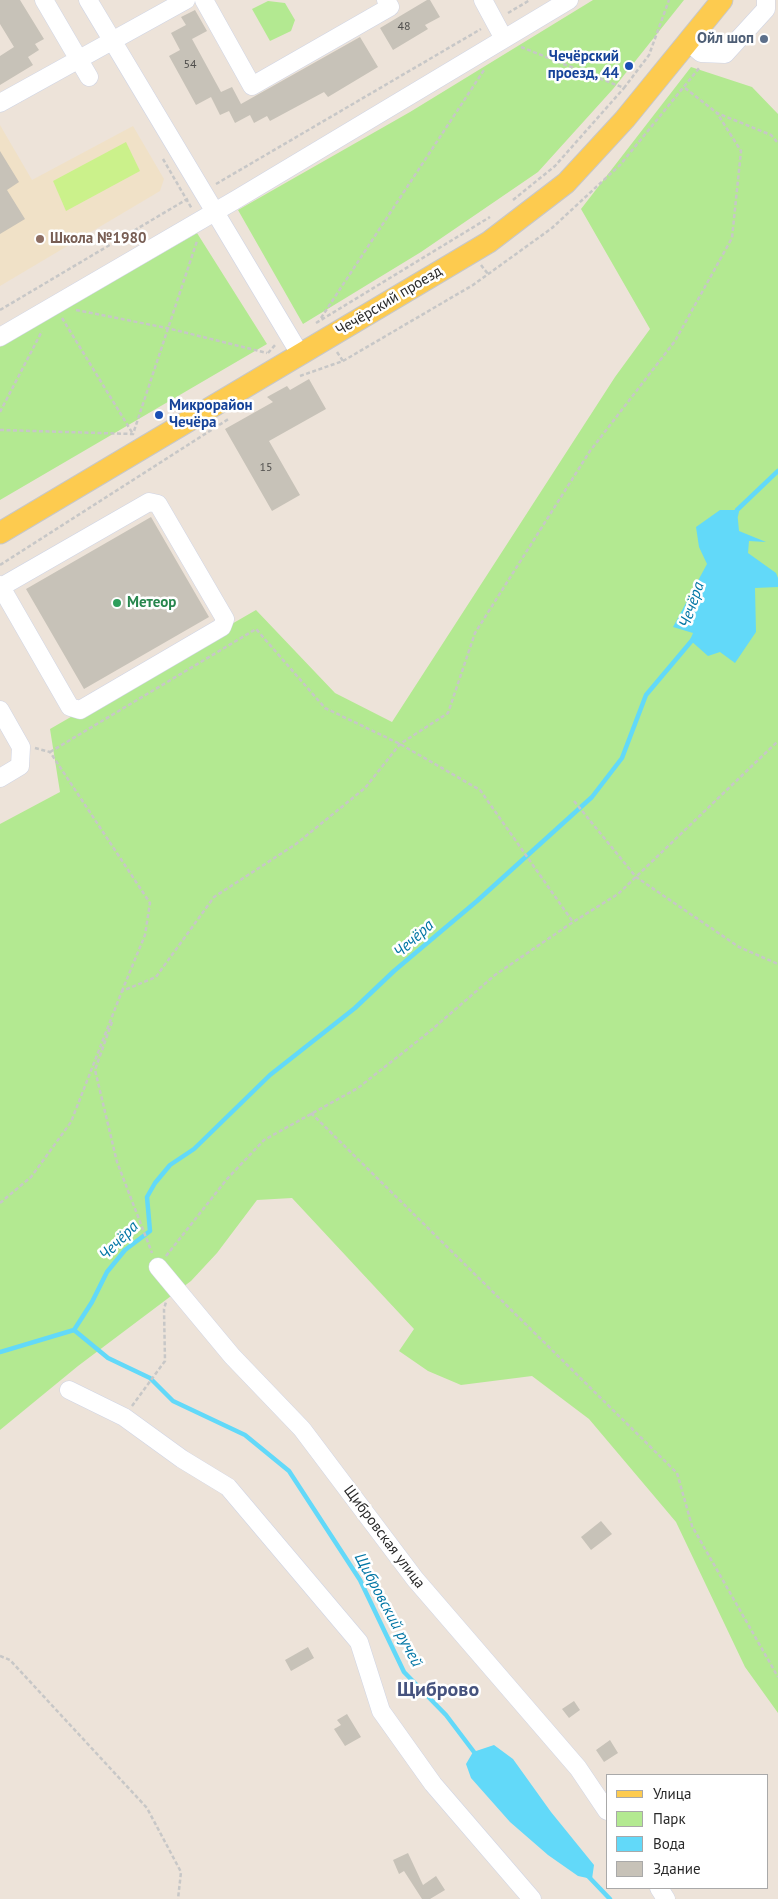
<!DOCTYPE html>
<html>
<head>
<meta charset="utf-8">
<style>
  body { margin:0 }
  #map { position:relative; width:778px; height:1899px; overflow:hidden; background:#ede3d9; font-family:"PT Sans",sans-serif }
  canvas { display:block }
  .legend { position:absolute; left:606px; top:1774px; width:162px; height:115px; box-sizing:border-box; background:#fff; border:1px solid #a9a9a9; margin:0; padding:6px 9px; list-style:none; font-size:15px; color:#292929 }
  .legend li { display:flex; align-items:center; gap:10px; height:25px }
  .legend b { width:25px; border:1px solid #a9a9a9 }
</style>
</head>
<body>
<div id="map">
<canvas width="778" height="1899"></canvas>
<ul class="legend">
<li><b style="height:6px;background:#fdcb4f"></b>Улица</li>
<li><b style="height:14px;background:#b3e991"></b>Парк</li>
<li><b style="height:14px;background:#62d9f9"></b>Вода</li>
<li><b style="height:14px;background:#c7c2b8"></b>Здание</li>
</ul>
</div>
<script>
const ctx = document.querySelector('canvas').getContext('2d');
ctx.lineJoin = 'round';
function fillPath(path, color) {
  ctx.fillStyle = color;
  ctx.fill(path, 'evenodd');
}
function toPath(rows) {
  const path = new Path2D();
  for (const r of rows) {
    path.moveTo(r[0], r[1]);
    for (let i = 2; i < r.length; i += 2) path.lineTo(r[i], r[i + 1]);
  }
  return path;
}
function stroke(path, color, width, dash) {
  ctx.strokeStyle = color;
  ctx.lineWidth = width;
  ctx.lineCap = dash ? 'butt' : 'round';
  ctx.setLineDash(dash || []);
  ctx.stroke(path);
}
function write(font, color, halo, rows, align = 'center') {
  ctx.font = font + ' "PT Sans",sans-serif';
  ctx.lineWidth = 5;
  ctx.setLineDash([]);
  ctx.textBaseline = 'middle';
  ctx.strokeStyle = halo;
  ctx.fillStyle = color;
  for (const [text, x, y, turn = 0] of rows) {
    ctx.save();
    ctx.translate(x, y);
    ctx.rotate((+turn || 0) * Math.PI / 180);
    ctx.textAlign = isNaN(turn) ? turn : align;
    if (halo) ctx.strokeText(text, 0, 0);
    ctx.fillText(text, 0, 0);
    ctx.restore();
  }
}
fillPath(toPath([
  [0,125,32,180,133,126,164,179,160,191,0,286]
]), '#f0e1c7');
fillPath(toPath([
  [593,0,684,0,613,89,538,172,421,252,303,324,238,210,410,112],
  [268,1,285,3,295,20,291,31,270,41,252,9],
  [691,67,752,87,778,114,778,1713,745,1667,676,1522,589,1419,532,1376,461,1385,428,1371,399,1351,414,1329,292,1198,257,1200,217,1253,191,1281,78,1366,0,1430,0,824,60,792,50,729,256,610,335,693,392,722,615,377,650,329,581,209],
  [197,233,267,344,0,500,0,347]
]), '#b3e991');
fillPath(toPath([
  [126,142,140,171,66,211,53,181]
]), '#cbf18b');
fillPath(toPath([
  [720,510,737,510,739,531,766,542,749,541,748,553,776,573,778,578,778,587,755,588,756,632,735,663,720,652,708,656,690,640,693,633,673,627,707,564,699,547,696,527],
  [494,1745,513,1759,551,1812,594,1865,592,1879,578,1876,548,1855,510,1822,471,1778,466,1764,473,1752]
]), '#62d9f9');
stroke(toPath([
  [736,515,737,510,778,471],
  [74,1330,108,1358,150,1378,173,1401,245,1435,289,1471,360,1580,404,1672,446,1715,477,1756],
  [0,1352,74,1330,92,1302,107,1272,125,1250,150,1231,147,1197,155,1183,170,1165,194,1149,270,1075,355,1008,394,971,477,901,592,797,622,758,646,695,694,638],
  [588,1876,610,1899]
]), '#62d9f9', 4.5);
fillPath(toPath([
  [0,0,20,0,44,39,35,44,39,50,28,57,33,65,0,85,0,56,14,47,0,24],
  [427,0,430,0,440,17,425,25,428,29,393,50,380,28],
  [195,10,207,31,192,39,221,92,232,87,241,104,360,37,378,67,328,97,324,92,270,121,267,116,254,123,250,115,235,123,229,111,220,115,211,97,196,105,169,56,180,50,171,33,186,25,181,17],
  [0,151,19,182,7,190,25,219,0,234],
  [309,379,326,409,269,441,300,495,272,511,225,429,273,402,267,397,287,386,290,390],
  [151,517,209,617,84,689,26,589],
  [601,1521,612,1534,591,1550,581,1537],
  [308,1647,314,1658,291,1671,285,1660],
  [574,1701,580,1710,569,1718,562,1709],
  [347,1714,361,1737,345,1746,334,1729,341,1725,337,1720],
  [610,1740,618,1753,604,1762,596,1750],
  [408,1853,423,1885,436,1876,445,1890,430,1899,422,1899,404,1871,399,1874,393,1860]
]), '#c7c2b8');
const minor = toPath([
  [44,0,89,77],
  [88,0,300,354],
  [204,0,252,86,390,7,386,0],
  [483,0,504,39],
  [688,42,701,53,725,54,766,9,766,0],
  [0,103,186,0],
  [0,337,237,199,569,0],
  [0,585,1,587,70,707,80,710,222,627,225,619,158,504,149,502,1,587],
  [0,710,21,747,20,766,0,778],
  [158,1267,232,1356,302,1429,415,1579,578,1768,607,1811],
  [69,1390,124,1417,182,1459,228,1487,359,1642,381,1711,433,1784,532,1899],
  [659,1888,666,1899]
]);
const major = toPath([
  [0,533,489,242,566,183,625,119,722,0]
]);
stroke(minor, '#cfd4e4', 19);
stroke(major, '#c7c7c7', 23);
stroke(toPath([
  [508,13,530,0],
  [521,47,624,88,649,55,669,0],
  [685,88,717,113,771,135,778,143],
  [163,159,192,209],
  [216,184,481,29],
  [513,200,555,166,624,88],
  [481,265,488,274],
  [0,310,189,198],
  [76,310,167,328,267,353],
  [62,318,133,434],
  [321,318,484,70],
  [316,323,490,217],
  [337,352,343,361],
  [268,353,276,344],
  [300,376,343,361,473,285,552,228,620,165,700,67],
  [0,412,42,331],
  [0,430,133,434,197,241],
  [0,565,230,418],
  [35,748,50,752,150,903,145,935,122,991],
  [50,752,256,629,325,708,400,744,480,790,573,922],
  [574,801,636,877,739,947,778,964],
  [112,1022,95,1070,117,1162,152,1253],
  [311,1113,677,1473,692,1526,778,1677],
  [0,1203,31,1177,71,1122,122,991,156,977,214,897,296,844,365,788,400,744,448,713,475,633,590,451,675,341,732,238,741,151,717,113],
  [166,1256,227,1179,264,1140,358,1088,429,1032,495,975,573,922,618,894,778,741],
  [132,1406,165,1361,164,1309,166,1302],
  [0,1656,10,1660,147,1808,181,1872,178,1899]
]), '#c7c7c7', 2.5, [4, 2.5]);
stroke(minor, '#fff', 18);
stroke(major, '#fdcb4f', 21);
for (const [x, y, r, color] of [
  [764,39,5,"#5c6f8a"],
  [629,66,5,"#1a4fb4"],
  [40,239,5,"#8d6e63"],
  [159,415,5,"#1a4fb4"],
  [117,603,5,"#2e9e5b"]
]) {
  const dot = new Path2D();
  dot.arc(x, y, r, 0, 2 * Math.PI);
  ctx.fillStyle = color;
  ctx.fill(dot);
  stroke(dot, '#fff', 2);
}
write('12px', '#504f4d', null, [
  ["48",404,27],
  ["54",190,65],
  ["15",266,468]
]);
write('bold 15px', '#4e5e75', '#fff', [
  ["Ойл шоп",754,39]
], 'right');
write('bold 15px', '#164399', '#fff', [
  ["Чечёрский",619,57],
  ["проезд, 44",619,74],
  ["Микрорайон",169,406,"left"],
  ["Чечёра",169,423,"left"]
], 'right');
write('bold 15px', '#785e54', '#fff', [
  ["Школа №1980",50,239]
], 'left');
write('15px', '#292929', '#fff', [
  ["Чечёрский проезд",389,301,-31],
  ["Щибровская улица",384,1537,53]
]);
write('bold 15px', '#27864d', '#fff', [
  ["Метеор",127,603]
], 'left');
write('italic 16px', '#0276a5', '#fff', [
  ["Чечёра",692,605,-71],
  ["Чечёра",414,939,-42],
  ["Чечёра",119,1241,-45],
  ["Щибровский ручей",388,1610,62]
]);
write('bold 20px', '#46537e', '#fff', [
  ["Щиброво",438,1690]
]);
</script>
</body>
</html>
